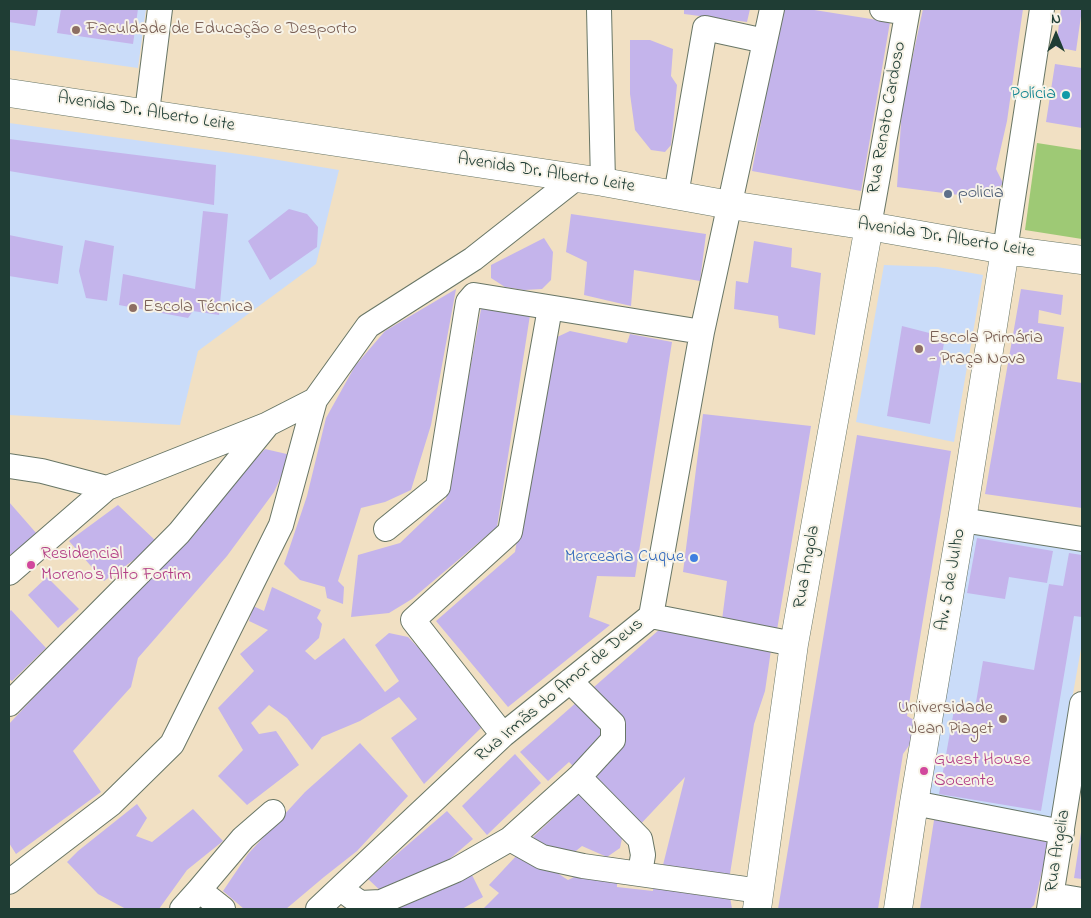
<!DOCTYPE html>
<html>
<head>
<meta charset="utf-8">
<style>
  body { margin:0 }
  #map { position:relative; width:1091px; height:918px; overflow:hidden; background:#f1e0c3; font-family:"Indie Flower",sans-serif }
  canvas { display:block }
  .frame { position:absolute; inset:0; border:10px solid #1f3d34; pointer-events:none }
  .north { position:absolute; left:1031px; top:10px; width:50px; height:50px; -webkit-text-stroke:4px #f7f3e8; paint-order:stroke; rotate:0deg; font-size:14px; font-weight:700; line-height:20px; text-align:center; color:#1f3d34 }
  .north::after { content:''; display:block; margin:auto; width:18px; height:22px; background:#1f3d34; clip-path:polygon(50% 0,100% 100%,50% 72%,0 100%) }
</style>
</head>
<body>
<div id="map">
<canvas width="1091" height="918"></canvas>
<div class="frame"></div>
<div class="north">N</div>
</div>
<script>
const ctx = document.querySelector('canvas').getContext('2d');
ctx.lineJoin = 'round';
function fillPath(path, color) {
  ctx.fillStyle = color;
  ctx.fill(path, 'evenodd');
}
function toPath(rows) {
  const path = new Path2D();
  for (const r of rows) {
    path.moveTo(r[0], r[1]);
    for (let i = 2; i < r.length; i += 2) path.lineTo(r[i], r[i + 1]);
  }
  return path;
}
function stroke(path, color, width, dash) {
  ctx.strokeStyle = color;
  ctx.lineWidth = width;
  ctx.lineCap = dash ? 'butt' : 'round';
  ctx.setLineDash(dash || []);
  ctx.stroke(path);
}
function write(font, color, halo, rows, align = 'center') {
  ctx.font = font + ' "Indie Flower",sans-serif';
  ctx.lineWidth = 4;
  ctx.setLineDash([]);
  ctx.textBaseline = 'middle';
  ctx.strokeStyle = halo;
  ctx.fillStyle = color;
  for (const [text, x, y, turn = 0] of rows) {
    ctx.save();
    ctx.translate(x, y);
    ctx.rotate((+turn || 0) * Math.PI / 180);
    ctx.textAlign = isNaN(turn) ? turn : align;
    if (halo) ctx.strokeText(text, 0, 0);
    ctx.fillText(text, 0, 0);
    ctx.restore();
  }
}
fillPath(toPath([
  [9,9,146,9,138,68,9,50],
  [9,123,254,156,339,170,316,264,198,351,180,425,9,415],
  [884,265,937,267,983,275,954,442,856,422],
  [971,530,1082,550,1082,643,1051,818,923,795]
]), '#cadcf9');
fillPath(toPath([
  [1037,143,1082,150,1082,239,1025,230]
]), '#9ec975');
fillPath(toPath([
  [9,9,38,9,35,26,9,22],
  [61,9,138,9,133,44,57,33],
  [684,9,750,9,747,22,684,14],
  [782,9,808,9,890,22,861,191,752,171],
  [923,9,1023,9,1007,121,996,169,1003,183,990,199,897,187,902,106],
  [1061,9,1082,9,1076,51,1056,47],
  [630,40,650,40,673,49,671,76,677,85,671,145,665,152,651,150,635,130,630,94],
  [1055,64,1082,68,1082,128,1046,122],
  [9,139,216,165,214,205,9,171],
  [289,209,307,214,318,227,317,247,270,280,248,241],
  [203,211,228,214,219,315,193,311,188,318,119,305,123,274,195,289],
  [571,214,706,234,700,281,634,270,631,306,584,295,587,262,566,252],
  [9,235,63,246,58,284,9,276],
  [544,238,553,252,551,280,542,289,524,290,505,287,491,278,491,265],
  [85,240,114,246,107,301,86,298,79,271],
  [754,241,792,248,791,267,821,273,815,335,779,328,778,316,734,309,736,281,748,283],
  [456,289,431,425,411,490,385,502,361,508,338,581,344,587,343,604,327,598,325,587,300,580,284,564,307,496,326,418,355,366,385,331],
  [1021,289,1063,295,1061,315,1039,310,1038,323,1064,327,1057,379,1082,383,1082,508,985,494],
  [482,304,530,315,497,527,412,599,389,613,351,617,358,555,400,543,446,499],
  [902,326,945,337,930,424,887,416],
  [570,331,627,343,630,334,672,342,635,577,597,576,589,617,610,625,508,707,436,621,515,552,546,375,555,338],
  [703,414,811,426,777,630,722,620,727,581,683,572],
  [857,435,951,451,907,716,916,721,910,744,903,754,878,909,778,909],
  [265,449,291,455,274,492,227,556,138,658,131,687,73,751,101,792,16,854,9,843,9,724],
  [9,502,37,534,11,555,9,552],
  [118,505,158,543,104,581,69,541],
  [977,538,1053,551,1047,583,1009,577,1005,599,967,593],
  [1069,553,1082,555,1082,617,1074,616,1041,811,939,794,954,710,974,714,983,661,1034,670,1049,584,1063,586],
  [47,577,79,609,58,628,28,595],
  [272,587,321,610,317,618,322,624,319,638,305,651,315,660,344,638,385,692,399,681,375,645,389,633,408,637,433,663,482,727,424,784,391,738,417,719,399,697,360,721,322,737,312,750,287,718,269,705,251,723,259,734,276,731,299,765,247,805,218,776,243,750,218,708,254,671,240,654,268,630,249,621,253,606,264,611],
  [11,610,46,648,12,681,9,679,9,612],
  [660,629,771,650,765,691,754,724,729,880,662,869,685,777,636,829,569,762,548,781,520,752],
  [360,743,408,796,357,851,324,877,286,909,244,909,223,891,248,854,305,792],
  [515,754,541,783,487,835,462,806],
  [584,789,624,829,620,848,607,857,582,846,571,855,542,849,533,837],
  [137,804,147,818,136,836,152,842,193,809,223,841,187,870,159,909,126,909,98,894,67,862,78,851],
  [447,811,473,839,439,868,383,893,368,879],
  [935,814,1050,837,1034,905,1030,909,920,909],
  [1081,832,1082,832,1082,879,1074,878],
  [518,854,545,865,568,880,591,869,617,874,617,887,653,891,653,883,729,891,732,909,483,909,499,893,489,885],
  [472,875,483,897,462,909,383,909]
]), '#c4b4eb');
const minor = toPath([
  [599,9,603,182],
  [882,9,907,13],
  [147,112,160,9],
  [676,195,705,28,765,41],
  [869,226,908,9],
  [1005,250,1042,9],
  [9,466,42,471,107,488],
  [962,520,1082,539],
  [386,529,438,487,468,302,474,295,702,332],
  [9,573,107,488,266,425],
  [651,616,794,644],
  [9,704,179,533,268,424,315,400,368,326,473,259,576,178],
  [503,735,413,620,510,532,550,308],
  [579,777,640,839,643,855,640,873],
  [914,803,1062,832],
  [510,839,542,857,583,866,760,891],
  [9,882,111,804,172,744,281,525,315,400],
  [341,889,360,903,381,902,456,870,510,839,579,777,613,740,613,724,570,681],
  [199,890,243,838,273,812],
  [1052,895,1082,900],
  [182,909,199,890,223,909],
  [318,909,503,735,651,616,702,332,772,9],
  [1049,909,1082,704]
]);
const tertiary = toPath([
  [9,93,603,182,730,205,869,226,1005,250,1082,260],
  [757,909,794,644,869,226],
  [898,909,914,803,962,520,1005,250]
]);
stroke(minor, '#687666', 26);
stroke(tertiary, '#687666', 29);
stroke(minor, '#fff', 24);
stroke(tertiary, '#fff', 28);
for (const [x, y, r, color] of [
  [76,30,5,"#8d6e63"],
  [1066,95,5,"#0f9aa8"],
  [948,194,5,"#5c6f8a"],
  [133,308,5,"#8d6e63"],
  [919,349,5,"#8d6e63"],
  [694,558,5,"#3f7fe0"],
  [31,565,5,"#d1479c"],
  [1003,719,5,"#8d6e63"],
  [924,771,5,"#d1479c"]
]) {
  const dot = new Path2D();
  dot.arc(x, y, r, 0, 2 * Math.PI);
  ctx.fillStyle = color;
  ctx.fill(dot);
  stroke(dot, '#f7f3e8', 2);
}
write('18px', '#785e54', '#f7f3e8', [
  ["Faculdade de Educação e Desporto",86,30],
  ["Escola Técnica",143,308],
  ["Escola Primária",929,339],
  ["- Praça Nova",929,360],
  ["Universidade",993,709,"right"],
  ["Jean Piaget",993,730,"right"]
], 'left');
write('18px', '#0d838f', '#f7f3e8', [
  ["Polícia",1056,95]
], 'right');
write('18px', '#1f3d34', '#f7f3e8', [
  ["Avenida Dr. Alberto Leite",146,113,9],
  ["Rua Renato Cardoso",888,118,-80],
  ["Avenida Dr. Alberto Leite",546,174,9],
  ["Avenida Dr. Alberto Leite",946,239,9],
  ["Rua Angola",808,567,-80],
  ["Av. 5 de Julho",952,580,-80],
  ["Rua Irmãs do Amor de Deus",560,691,-40],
  ["Rua Argelia",1059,851,-81]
]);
write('18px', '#4e5e75', '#f7f3e8', [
  ["policia",958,194]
], 'left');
write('18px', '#b23c85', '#f7f3e8', [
  ["Residencial",41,555],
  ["Moreno's Alto Fortim",41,576],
  ["Guest House",934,761],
  ["Socente",934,782]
], 'left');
write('18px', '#366cbe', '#f7f3e8', [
  ["Mercearia Cuque",684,558]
], 'right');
</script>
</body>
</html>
